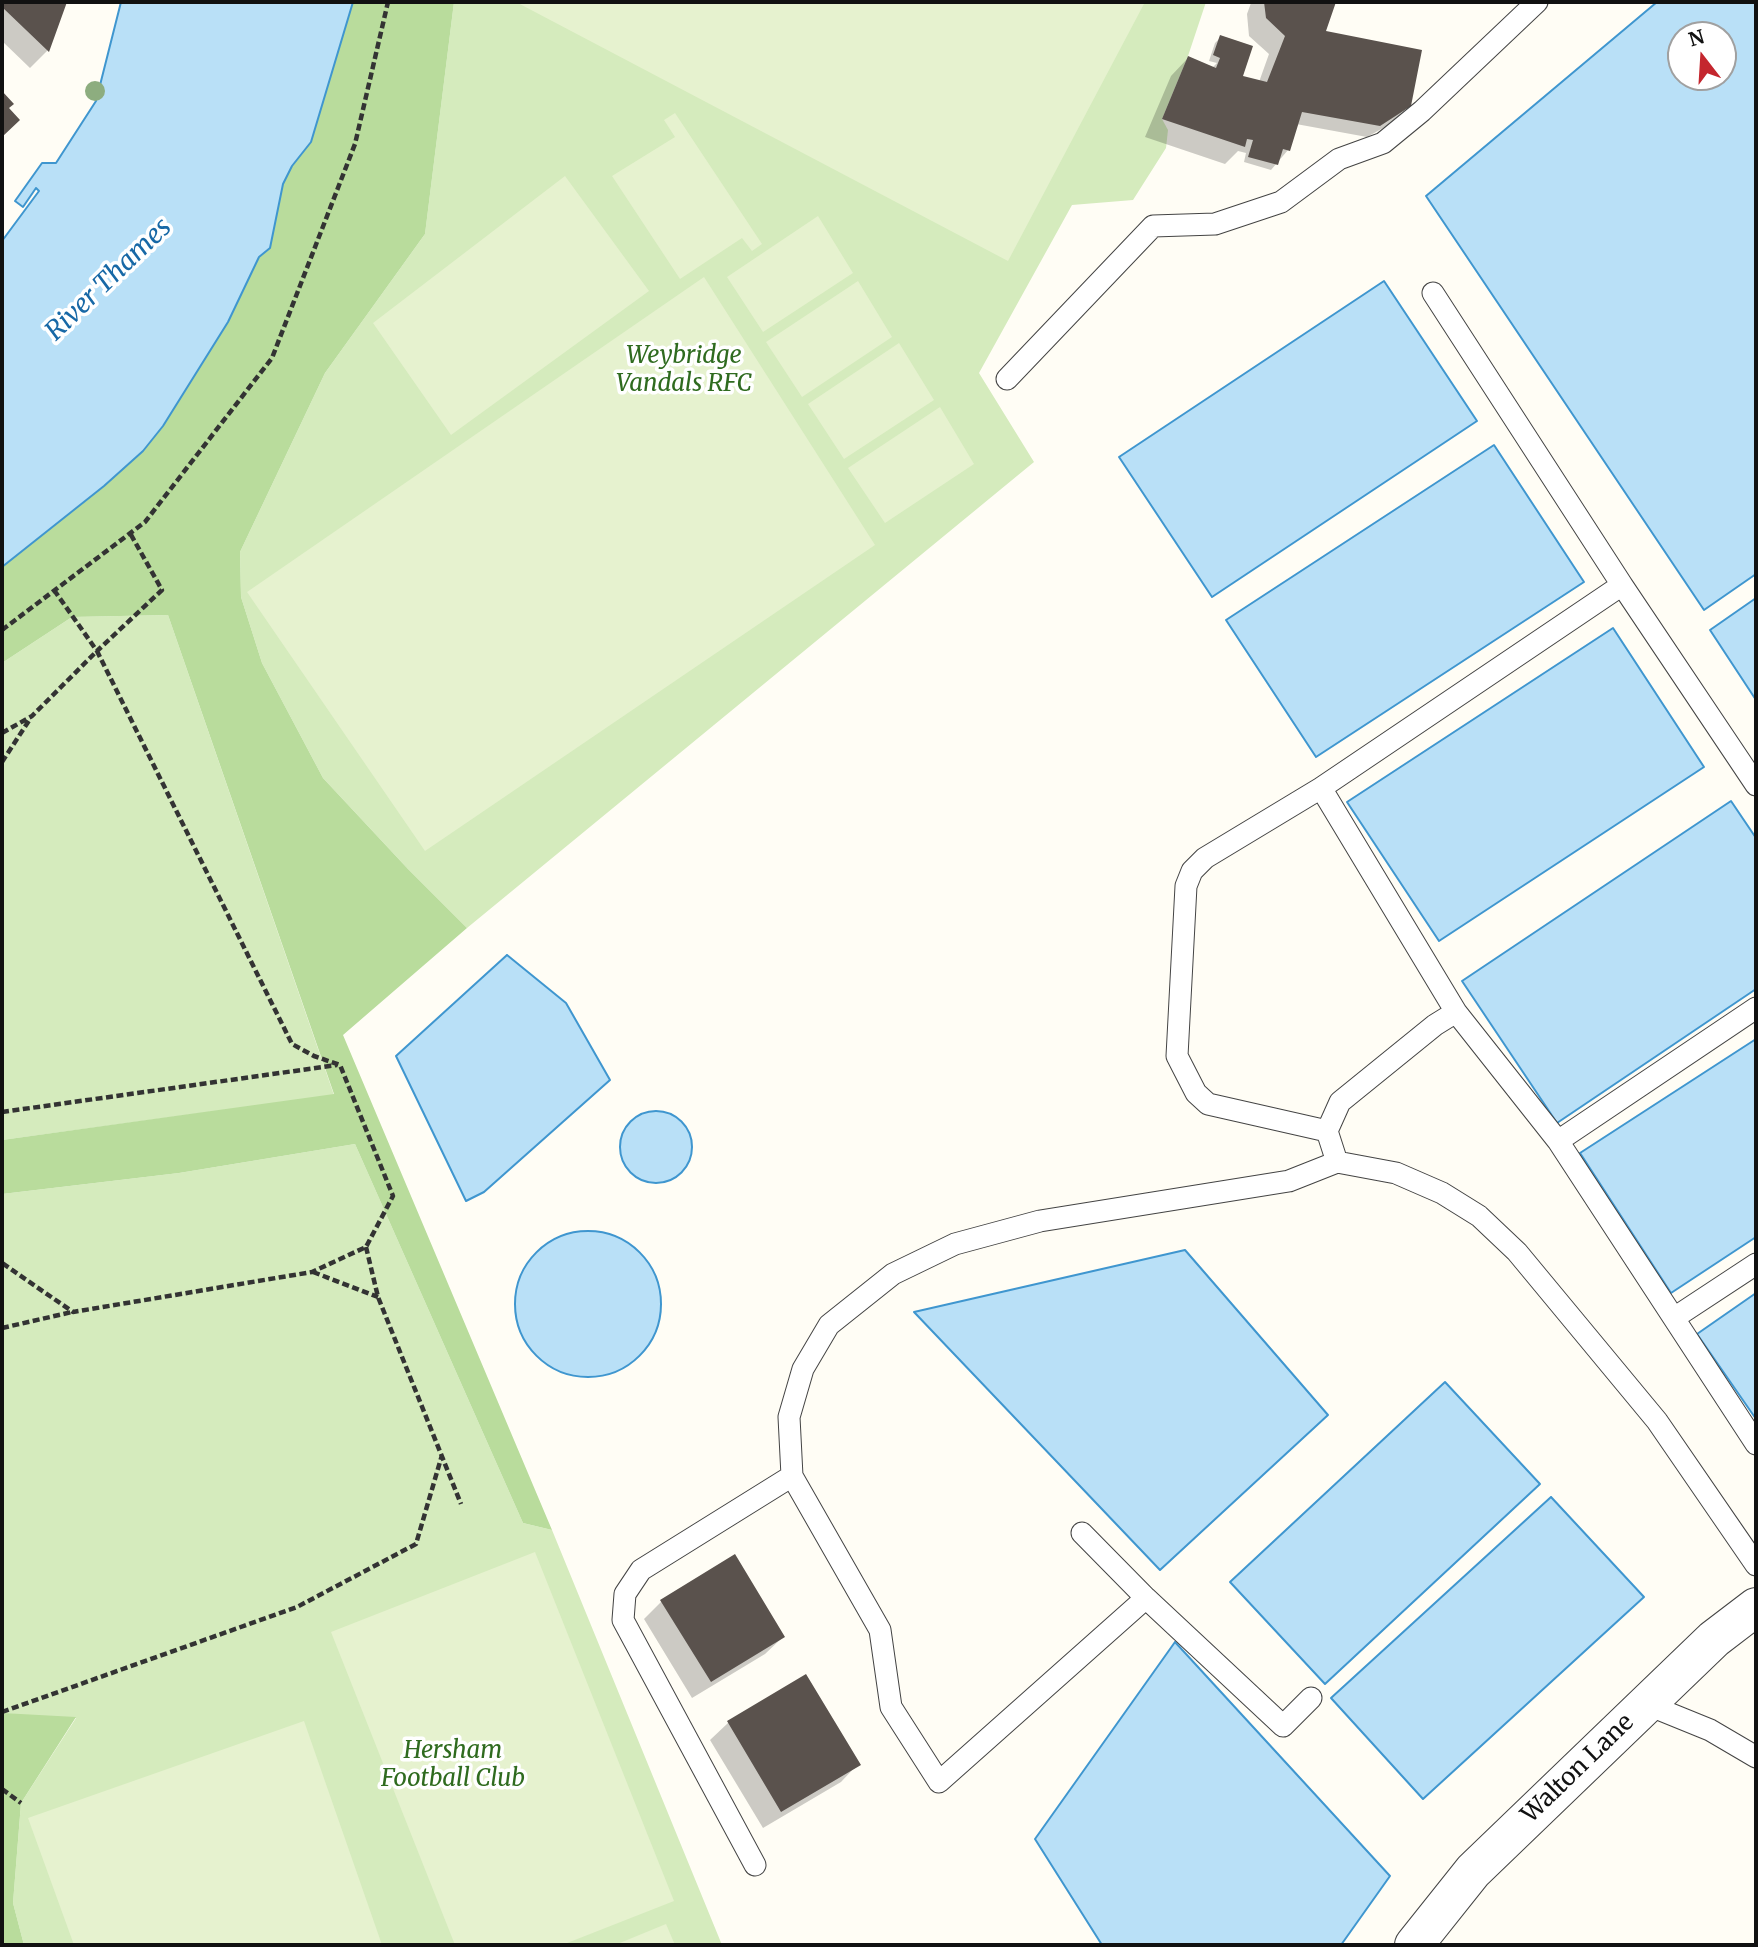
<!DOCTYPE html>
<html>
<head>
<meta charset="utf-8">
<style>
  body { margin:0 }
  #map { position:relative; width:1758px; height:1947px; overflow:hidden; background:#fffdf5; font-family:Merriweather,serif }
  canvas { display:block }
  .frame { position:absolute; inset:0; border:4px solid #111; pointer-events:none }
  .north { position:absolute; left:1667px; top:21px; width:70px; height:70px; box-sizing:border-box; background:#fff; border:2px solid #a0a0a0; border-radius:50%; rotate:343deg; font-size:19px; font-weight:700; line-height:28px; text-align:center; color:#111 }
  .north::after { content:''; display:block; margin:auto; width:24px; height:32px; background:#c4262e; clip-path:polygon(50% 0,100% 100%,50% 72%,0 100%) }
</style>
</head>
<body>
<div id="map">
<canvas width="1758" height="1947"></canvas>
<div class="frame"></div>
<div class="north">N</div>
</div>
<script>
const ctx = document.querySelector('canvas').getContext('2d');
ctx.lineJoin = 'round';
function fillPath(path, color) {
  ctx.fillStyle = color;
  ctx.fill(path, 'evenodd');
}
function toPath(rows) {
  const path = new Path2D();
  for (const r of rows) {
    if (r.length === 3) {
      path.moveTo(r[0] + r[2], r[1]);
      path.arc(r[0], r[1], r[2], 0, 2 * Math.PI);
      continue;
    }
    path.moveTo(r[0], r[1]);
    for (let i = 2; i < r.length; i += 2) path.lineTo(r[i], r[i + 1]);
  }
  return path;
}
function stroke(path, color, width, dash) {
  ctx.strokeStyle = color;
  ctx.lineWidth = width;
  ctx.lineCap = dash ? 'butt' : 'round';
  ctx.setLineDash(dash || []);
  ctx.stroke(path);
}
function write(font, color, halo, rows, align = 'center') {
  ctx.font = font + ' Merriweather,serif';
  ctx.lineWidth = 7;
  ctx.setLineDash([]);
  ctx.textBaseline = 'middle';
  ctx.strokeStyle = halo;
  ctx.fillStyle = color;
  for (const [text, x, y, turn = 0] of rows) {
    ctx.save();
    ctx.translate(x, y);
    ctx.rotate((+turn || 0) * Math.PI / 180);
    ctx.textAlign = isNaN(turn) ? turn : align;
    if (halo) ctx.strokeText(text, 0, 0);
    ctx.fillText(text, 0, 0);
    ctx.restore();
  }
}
fillPath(toPath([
  [454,2,1206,2,1188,56,1162,119,1168,130,1166,148,1133,200,1072,205,979,373,1034,462,467,928,408,869,323,778,262,663,241,597,240,552,325,373,425,234],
  [168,615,334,1095,2,1140,2,663,72,617],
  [355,1144,523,1523,552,1530,722,1945,24,1945,13,1903,21,1803,76,1718,2,1714,2,1194,179,1173]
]), '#d5ebbd');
fillPath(toPath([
  [353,2,454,2,425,234,325,373,240,552,241,597,262,663,323,778,408,869,467,928,343,1035,552,1530,523,1523,355,1144,179,1173,2,1194,2,1140,334,1094,168,615,72,617,2,663,2,567,104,486,143,451,163,426,228,322,259,257,270,248,283,184,292,166,311,142],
  [2,1713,76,1717,21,1803,13,1903,24,1945,2,1945]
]), '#b9dc9c');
fillPath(toPath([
  [516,2,1145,2,1008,261],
  [675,113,762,244,752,251,742,238,680,279,612,176,675,137,664,120],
  [565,176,649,291,451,435,373,323],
  [818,216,853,273,763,332,727,277],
  [704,277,875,545,425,851,247,592],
  [858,281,892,337,802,397,766,342],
  [899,343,934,400,844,459,808,404],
  [940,407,974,464,885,523,848,468],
  [535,1552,674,1901,562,1945,455,1945,331,1632],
  [304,1721,382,1945,74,1945,28,1818],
  [666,1924,675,1945,615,1945]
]), '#e6f2cf');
const water = toPath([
  [121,2,353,2,311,142,292,166,283,184,270,248,259,257,228,322,163,426,143,451,104,486,2,567,2,241,39,191,36,188,23,207,15,201,42,163,56,163,96,101,121,2],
  [1657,2,1756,2,1756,574,1704,610,1426,196,1657,2],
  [1681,35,1723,35,1723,77,1681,77,1681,35],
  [1384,281,1477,421,1212,597,1119,457,1384,281],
  [1494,445,1584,582,1316,757,1226,620,1494,445],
  [1756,598,1756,700,1710,630,1756,598],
  [1613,628,1704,767,1439,941,1347,802,1613,628],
  [1731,801,1756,838,1756,989,1557,1123,1462,981,1731,801],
  [507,955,566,1003,610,1080,484,1192,466,1201,396,1056,507,955],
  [1756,1039,1756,1237,1671,1293,1580,1153,1756,1039],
  [656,1147,36],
  [588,1304,73],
  [1185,1250,1328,1415,1160,1570,914,1312,1185,1250],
  [1756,1293,1756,1419,1697,1334,1756,1293],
  [1445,1382,1540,1484,1325,1684,1230,1582,1445,1382],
  [1551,1497,1644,1597,1423,1799,1331,1698,1551,1497],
  [1175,1642,1390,1876,1341,1945,1102,1945,1035,1839,1175,1642]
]);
fillPath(water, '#b9e0f7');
stroke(water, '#3f96cf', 2);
fillPath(toPath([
  [2,2,65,2,47,51,30,68,2,41],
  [1248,2,1334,2,1324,33,1409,105,1392,123,1367,137,1296,124,1288,150,1271,170,1244,162,1246,153,1238,151,1225,164,1145,137,1171,76,1188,58,1212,68,1217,63,1209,61,1215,43,1221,37,1241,78,1259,82,1269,54,1249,36,1247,14,1251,3],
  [662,1601,783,1637,765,1654,692,1698,644,1619],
  [806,1676,858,1764,841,1782,763,1828,710,1740,728,1723]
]), '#0003');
fillPath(toPath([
  [2,2,67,2,49,52,2,7],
  [1264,2,1336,2,1326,31,1422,50,1411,106,1380,126,1302,112,1290,151,1283,149,1278,165,1248,157,1253,140,1247,139,1245,147,1162,119,1188,56,1216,68,1220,58,1213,55,1220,35,1253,46,1243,76,1267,82,1285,36,1266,18],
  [2,91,14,104,9,108,20,120,2,137],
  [735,1554,785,1637,711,1682,660,1600],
  [806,1674,861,1765,781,1812,727,1721]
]), '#5a524d');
const service = toPath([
  [1007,379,1153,226,1215,224,1281,202,1339,159,1383,143,1422,111,1537,2],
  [1622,585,1756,785],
  [1321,788,1205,858,1192,871,1186,886,1177,1056,1196,1093,1208,1104,1327,1131],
  [1456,1012,1558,1141,1756,1008],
  [1558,1141,1756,1444],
  [1337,1162,1327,1131,1340,1102,1435,1025,1456,1012,1321,788,1622,585,1433,293],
  [1674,1318,1756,1264],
  [1082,1533,1146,1598,1283,1726,1311,1698],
  [1146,1598,939,1782,891,1707,880,1630,792,1476,789,1417,803,1369,829,1325,893,1274,955,1244,1040,1221,1289,1181,1337,1162,1396,1173,1442,1193,1479,1216,1517,1252,1657,1421,1756,1565],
  [1646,1704,1710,1730,1756,1757],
  [755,1865,623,1620,625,1594,641,1570,792,1476]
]);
const minor = toPath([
  [1414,1945,1473,1871,1714,1639,1756,1607]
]);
stroke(service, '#444', 23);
stroke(minor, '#444', 40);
stroke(toPath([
  [54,590,97,651,162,590,130,533],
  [2,630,145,522,272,358,355,144,388,2],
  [2,733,32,716,97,651,292,1044,314,1056,340,1065,393,1196,366,1247,312,1272,73,1312,2,1263],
  [2,762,30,719],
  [2,1112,337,1065],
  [366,1247,378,1297,461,1504],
  [313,1272,378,1297],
  [2,1328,72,1312],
  [2,1712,297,1607,416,1544,442,1455],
  [2,1789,21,1803]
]), '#333', 4.5, [7, 3.5]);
stroke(service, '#fff', 21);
stroke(minor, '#fff', 38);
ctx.fillStyle = '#8dad7f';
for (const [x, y] of [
  [95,91]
]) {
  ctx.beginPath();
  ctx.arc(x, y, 10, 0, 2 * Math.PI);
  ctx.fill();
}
write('italic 24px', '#2f6b1f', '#fff', [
  ["Weybridge",684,356],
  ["Vandals RFC",684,384],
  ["Hersham",453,1751],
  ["Football Club",453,1779]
]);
write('24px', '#111', '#fff', [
  ["Walton Lane",1578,1769,-44]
]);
write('italic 26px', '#1768a6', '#fff', [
  ["River Thames",109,280,-44]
]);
</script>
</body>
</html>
